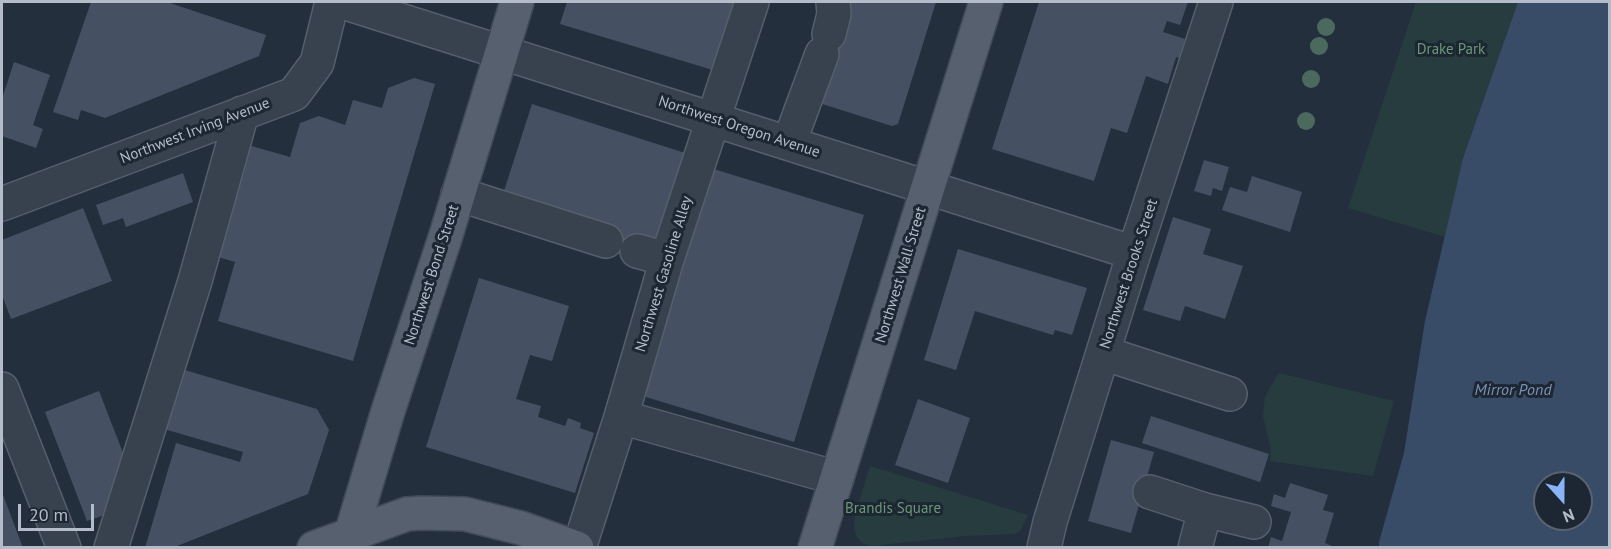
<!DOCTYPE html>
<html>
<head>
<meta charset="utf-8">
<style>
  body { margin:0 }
  #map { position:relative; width:1611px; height:549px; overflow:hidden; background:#242f3e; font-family:"PT Sans",sans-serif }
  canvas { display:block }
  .frame { position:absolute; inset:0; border:3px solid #b4bcc9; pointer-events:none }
  .north { position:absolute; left:1533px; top:471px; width:60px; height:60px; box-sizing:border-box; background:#1d2633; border:2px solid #59626f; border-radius:50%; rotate:159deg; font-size:16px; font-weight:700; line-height:24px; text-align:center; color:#b4bcc9 }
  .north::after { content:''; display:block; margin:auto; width:21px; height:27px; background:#8ab4f8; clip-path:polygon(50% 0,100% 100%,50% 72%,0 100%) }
  .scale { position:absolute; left:18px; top:504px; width:76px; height:27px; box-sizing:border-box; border:3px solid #b4bcc9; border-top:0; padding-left:8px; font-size:18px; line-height:21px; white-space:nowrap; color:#b4bcc9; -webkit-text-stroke:4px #1d2633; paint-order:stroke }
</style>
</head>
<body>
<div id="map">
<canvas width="1611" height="549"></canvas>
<div class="frame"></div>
<div class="north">N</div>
<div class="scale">20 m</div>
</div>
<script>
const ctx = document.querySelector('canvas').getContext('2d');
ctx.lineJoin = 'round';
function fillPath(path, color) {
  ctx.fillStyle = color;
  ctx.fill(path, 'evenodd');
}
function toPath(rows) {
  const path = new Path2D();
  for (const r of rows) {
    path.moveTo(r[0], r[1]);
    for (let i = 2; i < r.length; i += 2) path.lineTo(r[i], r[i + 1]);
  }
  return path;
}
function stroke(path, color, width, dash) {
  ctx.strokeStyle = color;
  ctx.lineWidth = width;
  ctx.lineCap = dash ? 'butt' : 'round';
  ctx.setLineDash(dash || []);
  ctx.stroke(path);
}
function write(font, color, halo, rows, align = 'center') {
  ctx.font = font + ' "PT Sans",sans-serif';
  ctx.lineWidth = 6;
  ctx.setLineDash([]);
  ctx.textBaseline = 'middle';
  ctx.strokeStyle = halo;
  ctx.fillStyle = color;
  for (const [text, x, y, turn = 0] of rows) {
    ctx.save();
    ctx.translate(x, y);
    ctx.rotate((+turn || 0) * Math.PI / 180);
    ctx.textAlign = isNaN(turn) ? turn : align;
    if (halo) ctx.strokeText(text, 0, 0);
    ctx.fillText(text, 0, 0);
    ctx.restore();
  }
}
fillPath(toPath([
  [1416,2,1518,2,1463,158,1445,237,1348,208],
  [1279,373,1394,401,1373,476,1270,461,1271,451,1263,416,1265,396],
  [870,466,1028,515,1020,531,1015,534,966,536,871,546,862,543,857,537,854,529,855,515]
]), '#263c3f');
fillPath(toPath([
  [1518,2,1609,2,1609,547,1379,547,1379,542,1404,453,1425,321,1463,158],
  [1545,483,1581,483,1581,519,1545,519]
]), '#394c67');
fillPath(toPath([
  [91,2,167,2,266,35,259,56,105,118,81,110,78,120,53,112],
  [567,2,737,2,716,71,560,24],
  [851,2,936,2,898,124,892,126,819,103,812,51,840,37],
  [1039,2,1188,2,1180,25,1167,21,1163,32,1185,39,1179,58,1176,57,1168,84,1146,76,1127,133,1111,128,1094,181,992,149],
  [14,62,50,75,33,125,43,129,36,148,2,136,2,99],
  [414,78,435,84,353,361,218,321,235,262,208,254,241,143,290,157,300,123,319,116,345,125,353,100,382,108,388,88],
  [532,104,685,153,656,246,635,257,603,247,536,210,538,202,504,191],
  [1204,160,1229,167,1222,191,1213,188,1211,196,1194,191],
  [707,167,864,215,794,442,636,394],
  [183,173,193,202,126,227,123,218,103,225,96,205],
  [1252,176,1302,192,1290,232,1222,210,1230,187,1247,192],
  [83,208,112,281,11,319,2,295,2,240],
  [1173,217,1211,229,1203,254,1243,266,1225,319,1185,306,1180,321,1143,310],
  [958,249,1087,288,1072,335,1055,330,1053,335,975,311,956,370,924,360],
  [479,278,569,306,552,361,530,355,516,399,541,406,538,417,565,426,568,418,581,423,580,428,594,433,575,493,426,447],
  [181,369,317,409,329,430,308,494,172,548,145,548,176,443,240,462,243,452,164,429],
  [99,391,125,458,105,515,87,521,45,412],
  [918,399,970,418,948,483,895,465],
  [1151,416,1269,454,1260,482,1142,443],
  [1111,440,1154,452,1131,533,1088,521],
  [1290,483,1328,495,1323,510,1334,513,1325,543,1336,548,1268,548,1271,537,1282,541,1291,512,1271,506,1274,494,1285,498],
  [2,492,23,548,2,548]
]), '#455162');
const minor = toPath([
  [343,2,1134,253],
  [829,34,834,14,833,2],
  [789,143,822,54],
  [458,194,606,241],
  [2,204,294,94,317,63,332,2],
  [637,251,667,259],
  [1103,353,1230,394],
  [2,389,64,548],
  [621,417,837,478],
  [1150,492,1205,510,1195,548],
  [1205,510,1254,522],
  [111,548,195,281,242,113],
  [579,548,621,417,667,259,752,2],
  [1044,548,1050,522,1134,253,1216,2]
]);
const major = toPath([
  [314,548,407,514,421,513,465,514,521,528,577,548],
  [347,548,388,411,446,235,517,2],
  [815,548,986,2]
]);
stroke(minor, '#565f6c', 36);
stroke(major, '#414a57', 36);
stroke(minor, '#38414e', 33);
stroke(major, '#56606e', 33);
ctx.fillStyle = '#4b6a5d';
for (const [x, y] of [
  [1326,27],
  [1319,46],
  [1311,79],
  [1306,121]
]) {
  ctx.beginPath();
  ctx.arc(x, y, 9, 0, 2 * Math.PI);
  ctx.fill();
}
write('15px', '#6b9a76', '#1d2633', [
  ["Drake Park",1451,50],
  ["Brandis Square",893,509]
]);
write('15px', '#b4bcc9', '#1d2633', [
  ["Northwest Oregon Avenue",739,127,18],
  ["Northwest Irving Avenue",195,131,-21],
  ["Northwest Gasoline Alley",664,274,-73],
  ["Northwest Brooks Street",1129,274,-72],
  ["Northwest Bond Street",432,275,-72],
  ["Northwest Wall Street",901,275,-73]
]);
write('italic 16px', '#7c92b1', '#1d2633', [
  ["Mirror Pond",1513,390]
]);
</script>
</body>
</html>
